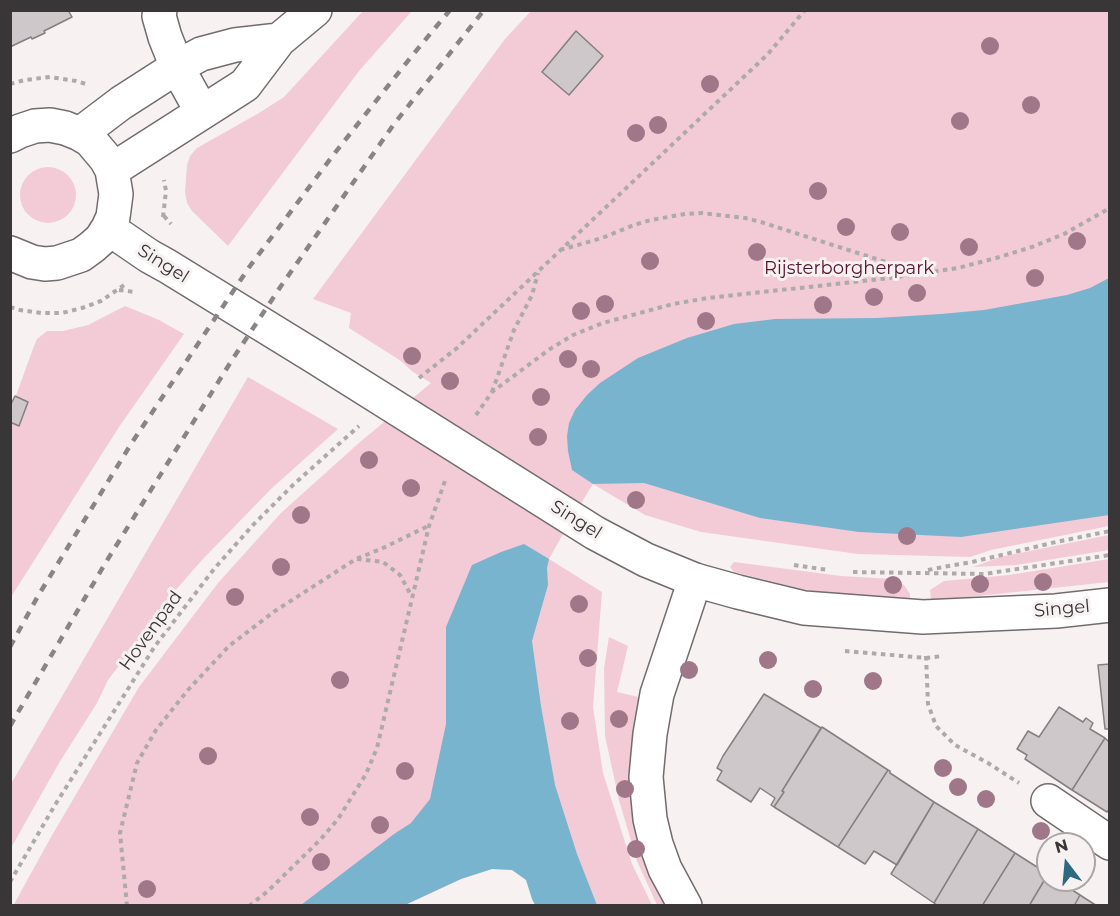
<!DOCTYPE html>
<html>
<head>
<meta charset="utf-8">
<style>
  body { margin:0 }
  #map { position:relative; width:1120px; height:916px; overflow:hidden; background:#f7f1f2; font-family:Montserrat,sans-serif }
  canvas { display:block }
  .frame { position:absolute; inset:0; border:12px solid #383636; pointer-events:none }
  .north { position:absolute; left:1036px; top:832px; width:60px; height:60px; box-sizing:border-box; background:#f7f1f2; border:2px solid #aba6a7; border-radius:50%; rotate:344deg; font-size:16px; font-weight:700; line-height:24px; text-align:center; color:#383636 }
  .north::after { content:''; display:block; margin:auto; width:21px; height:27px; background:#2d6980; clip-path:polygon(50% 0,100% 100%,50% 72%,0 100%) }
</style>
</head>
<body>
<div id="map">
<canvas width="1120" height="916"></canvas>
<div class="frame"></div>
<div class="north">N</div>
</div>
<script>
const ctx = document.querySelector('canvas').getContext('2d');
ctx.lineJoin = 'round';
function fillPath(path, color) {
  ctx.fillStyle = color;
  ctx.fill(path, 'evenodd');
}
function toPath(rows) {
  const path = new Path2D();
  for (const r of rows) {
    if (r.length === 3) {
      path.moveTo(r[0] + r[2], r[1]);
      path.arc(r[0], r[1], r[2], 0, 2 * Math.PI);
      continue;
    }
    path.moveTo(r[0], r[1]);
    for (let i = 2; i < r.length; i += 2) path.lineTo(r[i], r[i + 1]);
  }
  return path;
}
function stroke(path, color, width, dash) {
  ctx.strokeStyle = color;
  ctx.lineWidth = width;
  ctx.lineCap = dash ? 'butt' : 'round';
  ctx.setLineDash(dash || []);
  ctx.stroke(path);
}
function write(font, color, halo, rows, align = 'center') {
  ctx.font = font + ' Montserrat,sans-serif';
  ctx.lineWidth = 6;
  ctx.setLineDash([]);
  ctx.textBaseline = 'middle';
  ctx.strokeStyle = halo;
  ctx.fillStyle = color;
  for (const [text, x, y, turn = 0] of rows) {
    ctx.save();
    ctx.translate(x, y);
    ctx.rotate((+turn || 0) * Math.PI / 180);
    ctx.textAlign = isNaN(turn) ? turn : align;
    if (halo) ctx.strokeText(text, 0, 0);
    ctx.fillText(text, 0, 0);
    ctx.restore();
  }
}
fillPath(toPath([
  [363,11,412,11,359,71,228,246,192,211,187,203,185,192,187,165,190,156,197,148,259,113,284,97],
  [531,11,1109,11,1109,526,991,550,970,557,858,554,701,532,645,515,593,484,572,518,549,559,602,592,593,707,603,773,632,864,652,905,597,905,577,855,512,870,492,869,461,879,405,905,13,906,51,837,139,687,218,583,281,513,360,442,431,383,413,372,401,361,349,328,351,313,313,299,505,39],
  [48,195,28],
  [125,306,159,320,184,334,119,427,11,597,10,412,34,346,37,339,47,331,63,331,88,325],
  [248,377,338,429,271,489,202,560,167,600,142,636,108,680,97,703,59,763,11,848,11,784],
  [1109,535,1109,550,1016,565,973,567,1000,557],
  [1109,559,1109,582,950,599,931,599,930,590,944,581,1009,575],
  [734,562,841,576,893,579,904,585,910,594,910,598,832,594,802,589,734,572,730,567],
  [609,637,628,646,617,692,647,699,671,905,657,905,637,861,619,800,605,736,604,668]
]), '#f2cbd6');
fillPath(toPath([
  [1109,278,1109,515,961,537,859,532,760,518,644,483,593,484,572,470,568,451,567,436,569,423,575,410,587,395,600,383,638,358,687,338,734,324,775,319,877,318,941,314,984,310,1067,295,1090,288],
  [524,544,549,559,547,568,548,585,532,641,541,706,555,785,577,854,597,905,535,905,532,899,526,880,512,870,492,869,461,879,405,905,301,905,394,834,411,823,430,799,446,724,446,627,472,565,501,552]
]), '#79b4ce');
const building = toPath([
  [10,10,68,10,72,17,44,31,45,33,32,39,31,37,10,47,10,10],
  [576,31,603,56,569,95,542,72,576,31],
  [15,396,28,402,19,426,10,422,10,406,15,396],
  [1110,664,1110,729,1105,729,1098,665,1110,664],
  [764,694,821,728,782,791,784,792,774,807,771,805,775,798,760,788,751,802,717,780,722,771,717,768,723,756,764,694],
  [1059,707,1083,722,1086,718,1093,723,1090,729,1105,738,1072,790,1025,759,1027,755,1017,749,1028,731,1039,737,1059,707],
  [822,727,888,770,838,847,774,807,784,792,782,791,822,727],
  [1105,738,1110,743,1110,808,1107,812,1072,790,1105,738],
  [888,770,890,771,890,773,934,802,897,865,874,851,865,864,838,847,888,770],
  [934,802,978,829,934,903,891,874,934,802],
  [978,829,1015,853,982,906,938,906,934,903,978,829],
  [1015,853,1048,874,1029,906,982,906,1015,853],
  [1048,874,1048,880,1057,880,1080,895,1074,906,1029,906,1048,874],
  [1080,895,1097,906,1074,906,1080,895]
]);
fillPath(building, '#cec8ca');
stroke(building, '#847f80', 1.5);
const minor = toPath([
  [160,10,159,16,165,37,177,67,202,112],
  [1048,801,1110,843],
  [685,906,665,869,656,844,650,819,646,777,650,734,657,694,695,580]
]);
const tertiary = toPath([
  [80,134,121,103,177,67,201,54,235,45,279,40],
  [10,136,20,131,35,126,50,125,65,128,80,134,90,140,106,159,112,170,116,194,113,217,108,228,101,239,92,247,81,255,57,263,45,264,32,262,10,253],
  [112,170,245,85,279,40,315,10],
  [108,228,149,256,167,266,315,357,595,533,646,560,695,580,738,592,804,608,923,617,1056,611,1110,605]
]);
stroke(minor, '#726c6e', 36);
stroke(tertiary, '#726c6e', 36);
stroke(toPath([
  [10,84,25,80,50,77,76,81,86,84],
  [164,216,171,224],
  [163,217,166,191,164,180],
  [560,250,602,238,634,225,651,220,685,214,702,213,745,218,761,222,920,273],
  [119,290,135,292],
  [10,307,20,310,41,313,62,313,82,308,101,301,127,283],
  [419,378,457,348,768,54,805,10],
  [492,392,514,330,532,295,538,273],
  [476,415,492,392,550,349,573,335,603,323,673,304,708,298,890,278,958,268,996,258,1032,247,1064,234,1110,208],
  [357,559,383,562,400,575,412,597],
  [794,565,828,570],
  [928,570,943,567,972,562,1056,542,1110,531],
  [853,572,984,574,1110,555],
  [845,651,926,658,942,656],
  [926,656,928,704,936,726,955,745,988,763,1019,783],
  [10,882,55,805,155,646,214,569,253,525,293,485,359,426],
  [127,906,120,833,137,763,156,730,188,690,229,646,275,611,356,559,381,549,428,526],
  [249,906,268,891,320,840,338,819,366,774,377,748,429,526,445,481]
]), '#aea9aa', 4, [4.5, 4.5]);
stroke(minor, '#fff', 33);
stroke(tertiary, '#fff', 33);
stroke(toPath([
  [10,647,38,596,131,444,250,266,334,154,411,57,450,10],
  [10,726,106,562,232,360,281,286,394,124,484,10]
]), '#898586', 4.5, [8, 8]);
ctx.fillStyle = '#a07788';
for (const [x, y] of [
  [990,46],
  [710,84],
  [1031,105],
  [960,121],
  [658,125],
  [636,133],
  [818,191],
  [846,227],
  [900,232],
  [1077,241],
  [969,247],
  [757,252],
  [650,261],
  [1035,278],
  [917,293],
  [874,297],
  [605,304],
  [823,305],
  [581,311],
  [706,321],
  [412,356],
  [568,359],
  [591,369],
  [450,381],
  [541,397],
  [538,437],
  [369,460],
  [411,488],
  [636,500],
  [301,515],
  [907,536],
  [281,567],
  [1043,582],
  [980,584],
  [893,585],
  [235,597],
  [579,604],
  [588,658],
  [768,660],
  [689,670],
  [340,680],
  [873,681],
  [813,689],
  [619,719],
  [570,721],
  [208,756],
  [943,768],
  [405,771],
  [958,787],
  [625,789],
  [986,799],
  [310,817],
  [380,825],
  [1041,831],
  [636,849],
  [321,862],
  [147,889]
]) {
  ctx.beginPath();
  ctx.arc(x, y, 9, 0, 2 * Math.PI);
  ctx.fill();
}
write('18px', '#383636', '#f7f1f2', [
  ["Singel",163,264,32],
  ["Singel",576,520,32],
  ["Singel",1062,609,-5],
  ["Hovenpad",151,631,-54]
]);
write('18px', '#581431', '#f7f1f2', [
  ["Rijsterborgherpark",849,269]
]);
</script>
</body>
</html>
